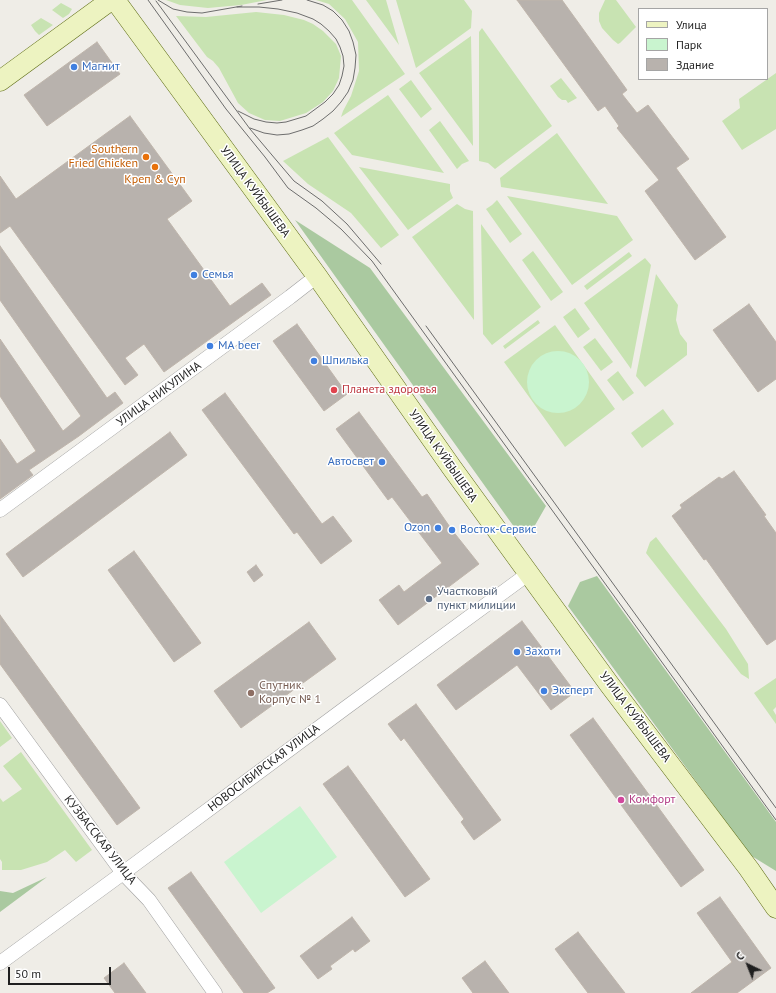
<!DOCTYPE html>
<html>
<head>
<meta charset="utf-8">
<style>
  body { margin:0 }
  #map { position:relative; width:776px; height:993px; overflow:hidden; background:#efede7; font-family:"PT Sans",sans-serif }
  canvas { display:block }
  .legend { position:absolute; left:638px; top:8px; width:130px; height:72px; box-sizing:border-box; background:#fff; border:1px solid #a5a5a5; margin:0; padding:5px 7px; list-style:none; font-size:12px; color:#1f1f1f }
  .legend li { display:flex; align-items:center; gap:8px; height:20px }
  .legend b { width:20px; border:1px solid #a5a5a5 }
  .north { position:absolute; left:728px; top:945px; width:40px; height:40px; -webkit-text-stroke:3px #fff; paint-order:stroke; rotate:317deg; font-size:11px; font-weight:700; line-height:16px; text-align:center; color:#1f1f1f }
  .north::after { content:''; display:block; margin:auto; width:14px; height:18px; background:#1f1f1f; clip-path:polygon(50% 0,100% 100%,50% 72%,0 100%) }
  .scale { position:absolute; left:8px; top:967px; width:103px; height:18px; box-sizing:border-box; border:2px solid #1f1f1f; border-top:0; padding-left:5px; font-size:12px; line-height:14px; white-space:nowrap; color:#1f1f1f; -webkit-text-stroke:3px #fff; paint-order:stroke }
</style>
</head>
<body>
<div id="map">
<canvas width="776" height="993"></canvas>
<ul class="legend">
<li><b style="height:5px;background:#edf3c1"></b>Улица</li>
<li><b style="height:11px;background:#c9f4cf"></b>Парк</li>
<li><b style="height:11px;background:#b8b2ad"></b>Здание</li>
</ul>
<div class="north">С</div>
<div class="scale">50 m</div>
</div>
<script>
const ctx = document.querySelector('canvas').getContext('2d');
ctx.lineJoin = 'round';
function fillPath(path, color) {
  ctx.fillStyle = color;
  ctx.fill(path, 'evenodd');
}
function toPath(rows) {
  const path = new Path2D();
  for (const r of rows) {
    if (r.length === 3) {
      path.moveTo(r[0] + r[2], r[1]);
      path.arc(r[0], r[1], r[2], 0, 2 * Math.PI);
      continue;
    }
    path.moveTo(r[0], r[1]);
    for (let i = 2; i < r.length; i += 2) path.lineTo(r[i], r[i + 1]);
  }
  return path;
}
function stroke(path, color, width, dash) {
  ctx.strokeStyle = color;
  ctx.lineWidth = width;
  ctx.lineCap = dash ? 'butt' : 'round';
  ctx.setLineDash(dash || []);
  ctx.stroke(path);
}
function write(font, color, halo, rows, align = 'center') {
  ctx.font = font + ' "PT Sans",sans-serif';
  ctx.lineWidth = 3;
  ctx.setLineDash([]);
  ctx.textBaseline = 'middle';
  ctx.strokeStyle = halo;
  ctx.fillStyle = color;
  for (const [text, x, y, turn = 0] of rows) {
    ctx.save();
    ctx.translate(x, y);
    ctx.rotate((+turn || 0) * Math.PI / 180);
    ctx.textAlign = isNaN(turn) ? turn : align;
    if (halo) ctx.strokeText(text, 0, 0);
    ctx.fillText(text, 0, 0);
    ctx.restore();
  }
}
fillPath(toPath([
  [166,0,267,0,241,5,208,8,180,5],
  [316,0,352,0,405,74,341,117,343,111,351,96,359,71,358,42,345,19,329,4],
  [366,0,386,0,399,45],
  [396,0,464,0,472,11,471,28,416,68],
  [605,0,616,0,636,27,620,43,618,44,613,40,602,28,599,21,599,13],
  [61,3,72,9,69,14,63,18,52,10],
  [256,12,284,15,304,20,313,24,323,31,336,44,341,56,339,78,333,91,323,102,306,113,280,121,265,120,249,113,238,103,219,68,213,61,207,57,176,16,206,17],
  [41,18,53,25,39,35,35,31,31,25],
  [482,28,552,126,495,169,488,163,479,161,479,32],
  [471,36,473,146,419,73],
  [776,73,776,129,742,150,722,121,740,108,739,99],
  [561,78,577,98,568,103,566,100,562,100,558,97,550,86],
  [411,80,432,109,421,118,399,89],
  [388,95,444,173,352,155,334,133],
  [440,121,469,161,462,164,457,169,429,130],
  [557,133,608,204,501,187,500,178],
  [328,137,399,235,381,248,351,213,308,184,283,161],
  [359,167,450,184,450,191,453,198,408,230],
  [507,196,617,216,633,240,572,285],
  [497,200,522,234,510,243,486,209,492,205],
  [457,204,465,209,473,211,474,320,412,237],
  [481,224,541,307,492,345,483,334],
  [533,251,563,292,551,301,522,260],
  [629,252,632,256,587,290,584,286],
  [645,258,651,265,631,369,584,303],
  [656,274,678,305,676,320,680,334,687,343,687,355,645,387,636,376],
  [575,308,590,329,578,338,563,317],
  [538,320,540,323,505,349,503,346],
  [555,325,615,409,565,447,504,362],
  [595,338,613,362,601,371,583,347],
  [618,371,634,393,623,401,607,380],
  [663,409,674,424,642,448,631,433],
  [656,537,726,629,748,664,749,679,741,674,646,553,650,542],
  [776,678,776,707,773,710,776,715,776,724,754,693],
  [0,721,12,738,0,747],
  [21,752,92,850,76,862,65,850,47,862,21,870,2,870,2,862,0,859,0,798,3,802,22,789,3,766]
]), '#c8e3b2');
fillPath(toPath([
  [295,220,370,268,546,506,534,527,517,531],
  [597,576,776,822,776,871,750,855,568,606,580,582],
  [47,877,0,912,0,891,13,893]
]), '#aac9a0');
fillPath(toPath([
  [558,382,31],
  [300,806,337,857,261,913,224,862]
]), '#c9f4cf');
const building = toPath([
  [517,0,562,0,627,90,622,94,637,113,648,105,689,159,676,168,726,237,695,260,645,191,659,180,617,128,619,126,605,106,598,111,517,0],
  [97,42,120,74,47,126,24,95,97,42],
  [130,116,192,201,167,219,230,306,262,283,271,295,164,372,144,344,125,358,138,375,125,385,10,226,0,233,0,176,16,199,130,116],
  [0,246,107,398,115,392,123,403,79,436,29,470,33,475,0,499,0,439,17,464,36,451,0,396,0,339,63,431,81,416,0,300,0,246],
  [749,304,776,342,776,379,758,392,713,330,749,304],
  [297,324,347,394,324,411,273,341,297,324],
  [225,393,322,524,333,516,352,541,321,564,297,532,294,534,202,410,225,393],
  [359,412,422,497,427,494,452,530,479,564,398,625,379,600,399,585,404,592,442,563,392,497,388,500,336,429,359,412],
  [170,432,187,455,23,577,6,554,170,432],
  [734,471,766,515,764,516,776,533,776,639,767,645,706,559,704,560,672,516,682,508,680,505,719,477,722,479,734,471],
  [134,551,201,643,174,662,108,570,134,551],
  [256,565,263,575,254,582,247,572,256,565],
  [0,615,140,808,117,825,0,664,0,615],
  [522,621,575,692,551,710,517,665,456,710,437,685,522,621],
  [309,622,336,659,241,728,214,691,309,622],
  [416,704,501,820,474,840,461,822,464,819,404,738,401,741,388,724,416,704],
  [593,718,704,870,681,887,570,735,593,718],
  [348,766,430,879,405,897,323,784,348,766],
  [191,872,275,988,267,993,244,993,168,888,191,872],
  [720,897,771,968,737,993,691,993,732,962,697,913,720,897],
  [352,917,370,941,355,952,353,949,330,966,332,969,318,979,300,956,352,917],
  [578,932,625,993,588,993,555,949,578,932],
  [485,961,509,993,473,993,462,978,485,961],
  [124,963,146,993,115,993,104,978,124,963]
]);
fillPath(building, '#b8b2ad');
stroke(building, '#bfb5ab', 1);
const street = toPath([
  [0,510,290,297,317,276],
  [0,705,123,873,149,900,215,993],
  [0,963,123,873,344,709,528,574]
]);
const secondary = toPath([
  [115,0,317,276,452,468,609,684,749,869,776,908],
  [0,81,111,0]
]);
stroke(street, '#a0a0a0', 15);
stroke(secondary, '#5c6b11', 21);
stroke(street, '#fff', 14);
stroke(secondary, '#edf3c1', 20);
stroke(toPath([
  [148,0,226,109,265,157,288,188,316,208,341,229,372,261,776,820],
  [158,0,173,9,187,12,202,13,242,6],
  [156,1,250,129,277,161,294,181,322,201,347,224,381,264],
  [258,4,282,0],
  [237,7,259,7,278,9,297,13,313,19,321,24,329,31,336,39,340,47,343,56,344,66,342,76,339,85,333,94,325,102,306,116,286,122,277,123,266,122,254,119,238,111],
  [250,128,264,133,277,135,289,134,302,130,313,126,323,119,333,111,341,102,348,92,353,80,355,68,356,55,353,42,349,31,342,20,333,11,323,5,307,0],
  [426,326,776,808]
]), '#6d6d6d', 1);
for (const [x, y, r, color] of [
  [74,67,4,"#3f7fe0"],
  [146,157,4,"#e8710a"],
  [155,167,4,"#e8710a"],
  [194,275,4,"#3f7fe0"],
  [210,346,4,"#3f7fe0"],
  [314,361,4,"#3f7fe0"],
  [334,390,4,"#e0444e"],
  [382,462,4,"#3f7fe0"],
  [438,528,4,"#3f7fe0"],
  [452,530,4,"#3f7fe0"],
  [429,599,4,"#5c6f8a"],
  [517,652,4,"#3f7fe0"],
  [544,691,4,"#3f7fe0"],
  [251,693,4,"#8d6e63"],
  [621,800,4,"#d1479c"]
]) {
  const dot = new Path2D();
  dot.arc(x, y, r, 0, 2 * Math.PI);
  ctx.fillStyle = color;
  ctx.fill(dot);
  stroke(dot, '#fff', 1.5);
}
write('12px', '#366cbe', '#fff', [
  ["Магнит",82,67],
  ["Семья",202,275],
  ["MA beer",218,346],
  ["Шпилька",322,361],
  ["Автосвет",374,462,"right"],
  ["Ozon",430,528,"right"],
  ["Восток-Сервис",460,530],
  ["Захоти",525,652],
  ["Эксперт",552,691]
], 'left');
write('12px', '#c56008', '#fff', [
  ["Southern",138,150],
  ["Fried Chicken",138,164],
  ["Креп & Суп",155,180,"center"]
], 'right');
write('12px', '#1f1f1f', '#fff', [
  ["УЛИЦА КУЙБЫШЕВА",255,192,54],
  ["УЛИЦА НИКУЛИНА",159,394,-36],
  ["УЛИЦА КУЙБЫШЕВА",443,456,55],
  ["УЛИЦА КУЙБЫШЕВА",635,717,53],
  ["НОВОСИБИРСКАЯ УЛИЦА",264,768,-37],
  ["КУЗБАССКАЯ УЛИЦА",100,840,52]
]);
write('12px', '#be3a42', '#fff', [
  ["Планета здоровья",342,390]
], 'left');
write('12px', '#4e5e75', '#fff', [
  ["Участковый",437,592],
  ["пункт милиции",437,606]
], 'left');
write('12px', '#785e54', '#fff', [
  ["Спутник.",259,686],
  ["Корпус № 1",259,700]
], 'left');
write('12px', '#b23c85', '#fff', [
  ["Комфорт",629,800]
], 'left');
</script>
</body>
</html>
